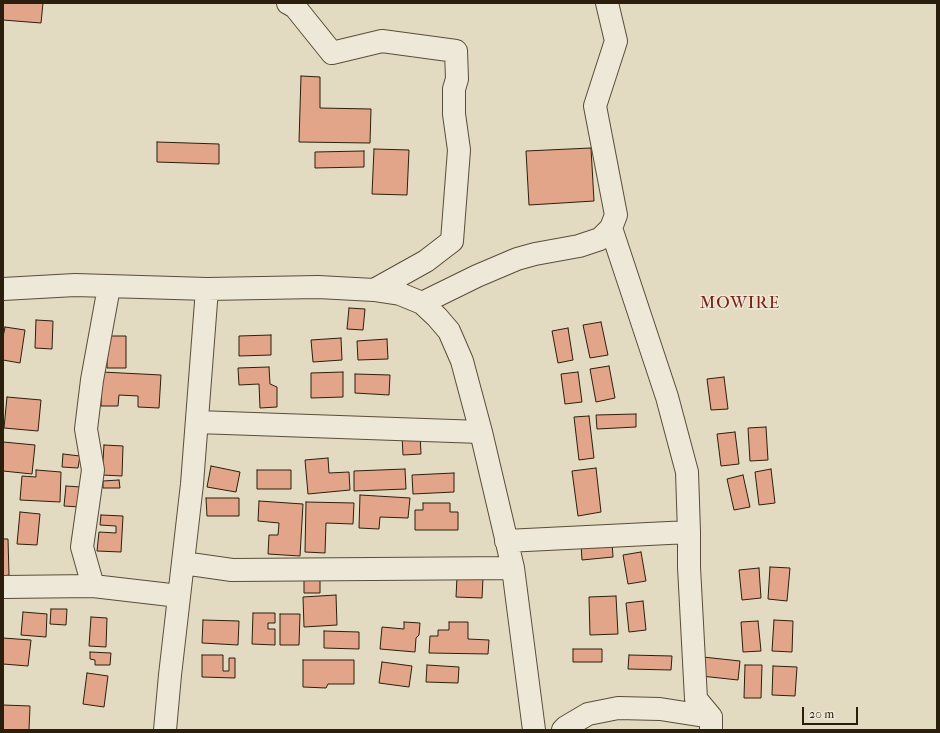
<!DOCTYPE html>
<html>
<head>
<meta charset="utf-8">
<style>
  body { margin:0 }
  #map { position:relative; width:940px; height:733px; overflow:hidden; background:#e3dbc1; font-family:"IM FELL French Canon",serif }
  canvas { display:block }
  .frame { position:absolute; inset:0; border:4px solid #2c1e0c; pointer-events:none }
  .scale { position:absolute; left:802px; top:707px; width:56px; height:18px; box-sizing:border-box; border:2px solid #2c1e0c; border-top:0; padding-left:5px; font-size:12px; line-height:14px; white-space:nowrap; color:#2c1e0c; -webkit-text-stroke:3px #ede8d7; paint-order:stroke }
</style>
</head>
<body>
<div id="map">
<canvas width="940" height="733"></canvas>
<div class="frame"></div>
<div class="scale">20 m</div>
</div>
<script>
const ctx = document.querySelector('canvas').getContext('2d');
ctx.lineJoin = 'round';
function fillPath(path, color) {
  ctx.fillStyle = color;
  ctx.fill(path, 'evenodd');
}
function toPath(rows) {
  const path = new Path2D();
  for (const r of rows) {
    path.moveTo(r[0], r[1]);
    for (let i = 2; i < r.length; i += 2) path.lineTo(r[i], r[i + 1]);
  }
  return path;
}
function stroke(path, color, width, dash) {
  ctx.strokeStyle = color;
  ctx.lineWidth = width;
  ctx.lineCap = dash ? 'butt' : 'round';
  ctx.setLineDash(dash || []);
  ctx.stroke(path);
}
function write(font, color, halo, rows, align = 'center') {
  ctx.font = font + ' "IM FELL French Canon",serif';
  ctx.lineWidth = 3;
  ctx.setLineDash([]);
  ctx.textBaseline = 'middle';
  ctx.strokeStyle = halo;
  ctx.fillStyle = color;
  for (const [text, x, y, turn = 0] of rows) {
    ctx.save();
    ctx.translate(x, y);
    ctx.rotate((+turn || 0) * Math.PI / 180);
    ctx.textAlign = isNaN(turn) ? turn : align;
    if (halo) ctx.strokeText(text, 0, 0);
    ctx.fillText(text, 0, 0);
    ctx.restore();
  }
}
const building = toPath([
  [3,3,43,3,41,23,3,20,3,3],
  [301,76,320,77,320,108,371,109,370,143,299,142,301,76],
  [157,142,219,144,219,164,157,162,157,142],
  [591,148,594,201,529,205,526,151,591,148],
  [374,149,409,150,407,195,372,194,374,149],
  [364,151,364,167,315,168,315,152,364,151],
  [349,308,365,309,363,330,347,329,349,308],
  [36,320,53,321,52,349,35,348,36,320],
  [601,322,608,355,590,358,583,325,601,322],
  [5,327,25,330,20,363,3,360,3,337,5,327],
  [568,328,573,360,558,363,552,331,568,328],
  [271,335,271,355,239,356,239,336,271,335],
  [107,336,126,336,126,368,107,368,107,336],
  [341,338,342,360,313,362,311,340,341,338],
  [387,339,388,359,358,360,357,341,387,339],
  [609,366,615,398,596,402,590,369,609,366],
  [269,367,270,384,277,387,277,407,260,408,259,384,239,385,238,368,269,367],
  [102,372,161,375,159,408,138,407,138,396,119,395,118,406,101,406,102,372],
  [343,372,343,397,311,398,311,373,343,372],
  [578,372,582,402,565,404,561,374,578,372],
  [355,374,390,375,389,395,355,393,355,374],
  [724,377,728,409,711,410,707,379,724,377],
  [7,397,41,400,38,431,4,428,7,397],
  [636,414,636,427,597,429,596,415,636,414],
  [589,416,594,458,579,460,574,417,589,416],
  [766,427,768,460,750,461,748,428,766,427],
  [735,432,739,464,721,466,717,434,735,432],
  [420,434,421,454,403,455,402,435,420,434],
  [3,442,35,445,32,474,3,471,3,442],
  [104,445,123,446,122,476,102,475,104,445],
  [63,454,80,456,78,468,62,467,63,454],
  [328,458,329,473,349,472,350,490,308,494,305,460,328,458],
  [211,466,240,472,236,492,207,487,211,466],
  [596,468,601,512,578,516,572,471,596,468],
  [405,469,406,489,354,491,354,471,405,469],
  [771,469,775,503,759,505,755,472,771,469],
  [36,470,61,472,60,502,20,500,22,476,36,477,36,470],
  [257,470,291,470,291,489,257,489,257,470],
  [454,473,454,492,413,494,412,475,454,473],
  [743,475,750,507,734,510,727,479,743,475],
  [119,480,120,488,103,488,103,481,119,480],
  [66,486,81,487,80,507,64,506,66,486],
  [360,495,410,498,408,518,380,517,379,529,359,528,360,495],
  [206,498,239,498,239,516,207,516,206,498],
  [259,501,303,504,300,556,268,554,269,535,278,535,279,523,258,521,259,501],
  [306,502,354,503,353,524,326,523,325,553,305,552,306,502],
  [423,503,450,503,450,512,458,512,458,530,415,530,415,510,423,510,423,503],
  [20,512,40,514,37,545,17,544,20,512],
  [101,515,123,516,121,552,97,551,99,532,116,533,116,526,100,525,101,515],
  [3,539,8,539,9,575,3,576,3,539],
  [612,541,613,557,582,560,581,544,612,541],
  [641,552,646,581,628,584,623,555,641,552],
  [770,567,790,568,787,601,768,599,770,567],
  [759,568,761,598,742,600,739,570,759,568],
  [304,577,320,577,320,593,304,593,304,577],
  [457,577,483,578,482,598,456,597,457,577],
  [336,595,337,625,304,627,303,597,336,595],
  [616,596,618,634,590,635,589,597,616,596],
  [643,601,646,630,629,632,626,603,643,601],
  [51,609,67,609,66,625,50,624,51,609],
  [23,612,47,614,46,637,21,635,23,612],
  [253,613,275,613,275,623,268,623,268,629,275,629,275,645,252,644,253,613],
  [280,614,300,614,299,645,280,645,280,614],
  [91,617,107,618,106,647,89,646,91,617],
  [203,620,239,621,238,645,202,643,203,620],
  [774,620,793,621,792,652,772,651,774,620],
  [758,621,761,651,743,652,741,622,758,621],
  [404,622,420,623,419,635,416,638,415,652,380,649,382,627,404,629,404,622],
  [449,622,468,622,468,639,489,640,488,654,429,653,430,636,438,636,438,630,449,630,449,622],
  [324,631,359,632,359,649,324,648,324,631],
  [3,638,31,640,28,666,3,664,3,638],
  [573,649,602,649,602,662,573,662,573,649],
  [90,652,111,653,110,665,95,665,95,660,90,659,90,652],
  [202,655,223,655,223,671,229,671,229,658,235,658,235,678,202,677,202,655],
  [629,655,672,656,671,670,628,669,629,655],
  [703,657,740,661,738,680,701,676,703,657],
  [303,660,354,660,354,684,328,684,326,688,303,687,303,660],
  [382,662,412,666,409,687,379,683,382,662],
  [427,665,459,667,458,683,426,682,427,665],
  [745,665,762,665,761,698,744,698,745,665],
  [773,666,797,667,795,696,772,695,773,666],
  [87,673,108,676,104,707,83,704,87,673],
  [3,705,30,706,29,730,3,730,3,705]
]);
fillPath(building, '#e2a58a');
stroke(building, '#2c1e0c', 1);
const minor = toPath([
  [288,3,295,7,332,53,382,41,456,51,457,79,454,89,454,114,459,150,452,241,426,261,374,290],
  [611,228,667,397,687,472,689,532],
  [109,287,92,380,86,429,93,470,82,547,93,586,179,596],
  [3,289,75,285,207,289,318,287,374,290,400,294,422,303,437,317,449,331,462,361,481,432,513,568,534,730],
  [422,303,477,276,517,259,535,254,579,246,600,239,611,228,616,215,595,106,616,41,607,3],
  [197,422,481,432],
  [506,541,689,532,689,567,696,699,711,717,711,730],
  [183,563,232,570,513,568],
  [3,587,93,586],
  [165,730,170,675,192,484,207,289],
  [563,730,566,727,588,714,618,708,660,709,711,717]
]);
stroke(minor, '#5a4d39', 24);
stroke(minor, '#ede8d7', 22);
ctx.letterSpacing = '1px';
write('17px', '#7a1f14', '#ede8d7', [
  ["MOWIRE",740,304]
]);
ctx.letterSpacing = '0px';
</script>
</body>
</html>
